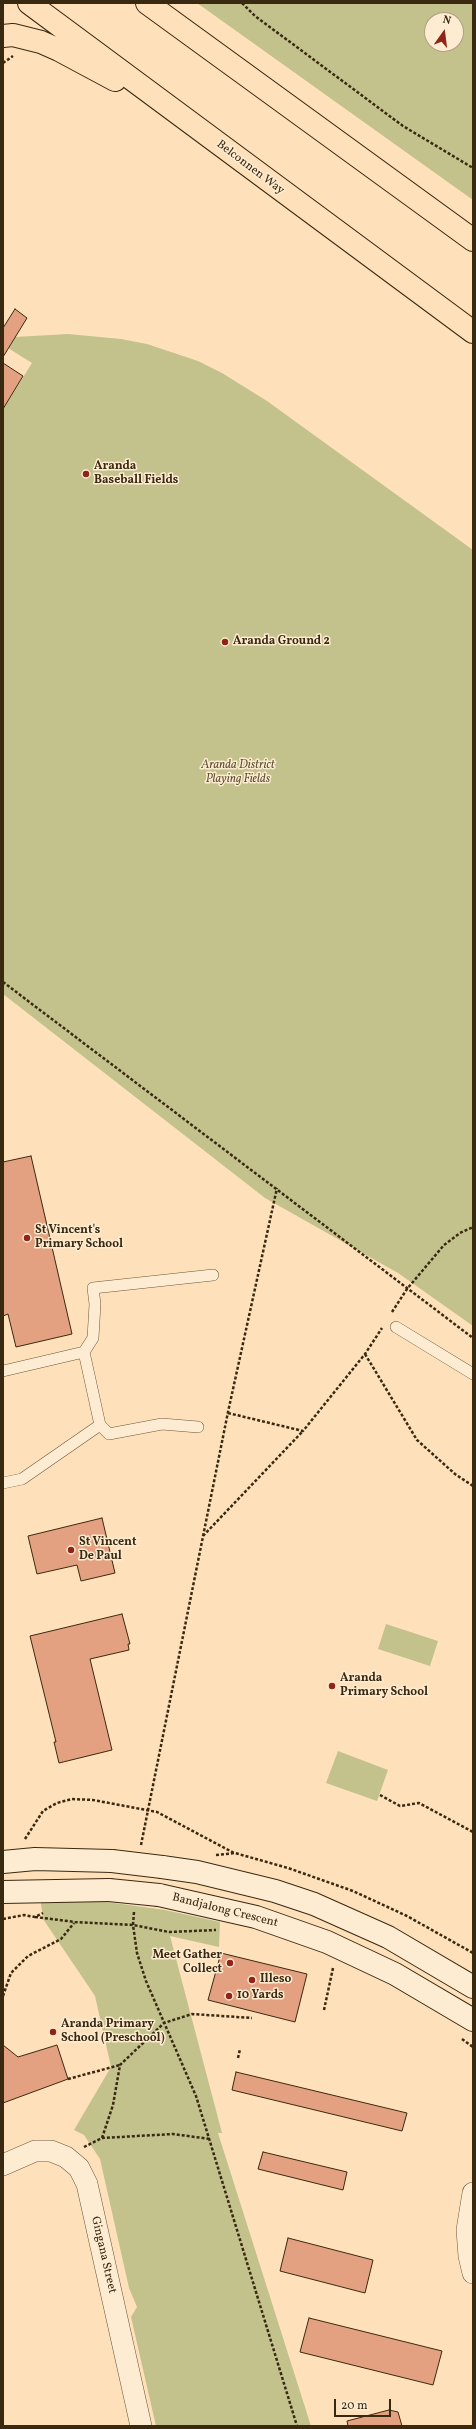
<!DOCTYPE html>
<html>
<head>
<meta charset="utf-8">
<style>
  body { margin:0 }
  #map { position:relative; width:476px; height:2429px; overflow:hidden; background:#fee1ba; font-family:Vollkorn,serif }
  canvas { display:block }
  .frame { position:absolute; inset:0; border:4px solid #3a2911; pointer-events:none }
  .north { position:absolute; left:424px; top:12px; width:40px; height:40px; box-sizing:border-box; background:#feecd2; border:1px solid #b09e85; border-radius:50%; rotate:14deg; font-size:11px; font-weight:700; line-height:16px; text-align:center; color:#3a2911 }
  .north::after { content:''; display:block; margin:auto; width:14px; height:18px; background:#8f2418; clip-path:polygon(50% 0,100% 100%,50% 72%,0 100%) }
  .scale { position:absolute; left:334px; top:2399px; width:57px; height:18px; box-sizing:border-box; border:2px solid #3a2911; border-top:0; padding-left:5px; font-size:12px; line-height:14px; white-space:nowrap; color:#3a2911; -webkit-text-stroke:3px #feecd2; paint-order:stroke }
</style>
</head>
<body>
<div id="map">
<canvas width="476" height="2429"></canvas>
<div class="frame"></div>
<div class="north">N</div>
<div class="scale">20 m</div>
</div>
<script>
const ctx = document.querySelector('canvas').getContext('2d');
ctx.lineJoin = 'round';
function fillPath(path, color) {
  ctx.fillStyle = color;
  ctx.fill(path, 'evenodd');
}
function toPath(rows) {
  const path = new Path2D();
  for (const r of rows) {
    path.moveTo(r[0], r[1]);
    for (let i = 2; i < r.length; i += 2) path.lineTo(r[i], r[i + 1]);
  }
  return path;
}
function stroke(path, color, width, dash) {
  ctx.strokeStyle = color;
  ctx.lineWidth = width;
  ctx.lineCap = dash ? 'butt' : 'round';
  ctx.setLineDash(dash || []);
  ctx.stroke(path);
}
function write(font, color, halo, rows, align = 'center') {
  ctx.font = font + ' Vollkorn,serif';
  ctx.lineWidth = 3;
  ctx.setLineDash([]);
  ctx.textBaseline = 'middle';
  ctx.strokeStyle = halo;
  ctx.fillStyle = color;
  for (const [text, x, y, turn = 0] of rows) {
    ctx.save();
    ctx.translate(x, y);
    ctx.rotate((+turn || 0) * Math.PI / 180);
    ctx.textAlign = isNaN(turn) ? turn : align;
    if (halo) ctx.strokeText(text, 0, 0);
    ctx.fillText(text, 0, 0);
    ctx.restore();
  }
}
fillPath(toPath([
  [197,3,473,3,473,200],
  [432,20,456,20,456,44,432,44],
  [68,334,121,339,147,344,198,361,222,373,267,401,473,550,473,1326,398,1273,265,1198,3,994,3,409,32,363,8,348,15,337],
  [386,1624,438,1641,430,1666,378,1649],
  [338,1751,388,1770,377,1801,326,1783],
  [40,1896,71,1897,165,1910,220,1922,219,1947,170,1936,222,2133,218,2133,311,2426,156,2426,131,2317,137,2307,129,2288,100,2159,84,2135,74,2130,111,2067,95,1996,43,1919]
]), '#c3c28d');
const building = toPath([
  [15,309,27,318,3,357,3,328,15,309],
  [3,363,23,376,3,409,3,363],
  [31,1156,72,1334,16,1347,8,1314,3,1316,3,1162,31,1156],
  [102,1518,115,1573,81,1581,77,1565,37,1574,28,1536,102,1518],
  [122,1614,130,1644,128,1644,129,1650,90,1659,112,1750,59,1763,54,1742,56,1742,30,1636,122,1614],
  [221,1953,307,1974,295,2022,208,2000,221,1953],
  [3,2045,18,2057,57,2045,68,2079,3,2103,3,2045],
  [236,2072,407,2113,402,2131,232,2090,236,2072],
  [263,2152,347,2172,343,2190,258,2169,263,2152],
  [288,2238,373,2260,365,2293,280,2271,288,2238],
  [309,2318,442,2351,433,2385,300,2352,309,2318],
  [389,2410,398,2412,402,2426,348,2426,347,2421,389,2410]
]);
fillPath(building, '#e3a181');
stroke(building, '#3a2911', 1);
const lane = toPath([
  [396,1327,473,1374],
  [84,1352,93,1338,95,1304,93,1288,213,1275],
  [3,1371,84,1352,100,1425,22,1479,3,1483],
  [100,1425,109,1434,162,1424,198,1427]
]);
const street = toPath([
  [3,2165,35,2151,51,2151,66,2157,79,2168,87,2184,141,2426],
  [473,2193,467,2230,469,2256,473,2273]
]);
const secondary = toPath([
  [3,1862,35,1859,112,1861],
  [162,1867,197,1872,275,1891,314,1904,388,1937,473,1987],
  [3,1892,109,1890],
  [159,1895,256,1917,327,1942,395,1974,473,2020]
]);
const primary = toPath([
  [29,3,473,332],
  [147,3,473,240],
  [3,36,13,35,41,42,59,50,115,80]
]);
stroke(lane, '#6b573b', 12);
stroke(street, '#6b573b', 22);
stroke(secondary, '#3a2911', 24);
stroke(primary, '#3a2911', 24);
stroke(toPath([
  [242,3,255,16,403,126,473,168],
  [3,63,13,56],
  [3,982,473,1338],
  [392,1312,407,1289,444,1245,460,1233,473,1227],
  [365,1354,417,1440,455,1474,473,1486],
  [228,1413,303,1431,365,1354,382,1328],
  [203,1536,303,1431],
  [380,1795,400,1806,419,1803,473,1832],
  [25,1839,43,1811,57,1803,72,1799,93,1800,157,1812,234,1853],
  [141,1845,228,1412,277,1188],
  [216,1855,235,1853,288,1868,353,1891,407,1916,473,1953],
  [134,1912,133,1925,137,1953,146,1981,196,2096,297,2426],
  [35,1917,75,1922,133,1925,169,1932,216,1930],
  [3,1919,24,1915,35,1917,43,1913],
  [3,1996,11,1973,28,1956,61,1939,74,1923],
  [324,2010,333,1968],
  [462,2039,473,2047],
  [238,2058,240,2049],
  [68,2079,120,2065],
  [102,2138,113,2105,120,2065,164,2023,192,2014,252,2018],
  [84,2147,102,2138,173,2134,210,2139]
]), '#3a2911', 2.5, [3, 2]);
stroke(lane, '#feecd2', 11);
stroke(street, '#feecd2', 21);
stroke(secondary, '#feecd2', 22);
stroke(primary, '#fee1ba', 22);
const secondaryBridge = toPath([
  [112,1861,162,1867],
  [109,1890,159,1895]
]);
stroke(secondaryBridge, '#3a2911', 24, []);
stroke(secondaryBridge, '#feecd2', 22);
for (const [x, y, r, color] of [
  [86,474,4,"#8f2418"],
  [225,642,4,"#8f2418"],
  [27,1238,4,"#8f2418"],
  [71,1550,4,"#8f2418"],
  [332,1686,4,"#8f2418"],
  [230,1963,4,"#8f2418"],
  [252,1980,4,"#8f2418"],
  [229,1996,4,"#8f2418"],
  [53,2032,4,"#8f2418"]
]) {
  const dot = new Path2D();
  dot.arc(x, y, r, 0, 2 * Math.PI);
  ctx.fillStyle = color;
  ctx.fill(dot);
  stroke(dot, '#feecd2', 1.5);
}
write('12px', '#3a2911', '#feecd2', [
  ["Belconnen Way",250,168,37],
  ["Bandjalong Crescent",225,1911,14],
  ["Gingana Street",103,2255,77]
]);
write('bold 12px', '#3a2911', '#feecd2', [
  ["Aranda",94,467],
  ["Baseball Fields",94,481],
  ["Aranda Ground 2",233,642],
  ["St Vincent's",35,1231],
  ["Primary School",35,1245],
  ["St Vincent",79,1543],
  ["De Paul",79,1557],
  ["Aranda",340,1679],
  ["Primary School",340,1693],
  ["Meet Gather",222,1956,"right"],
  ["Collect",222,1970,"right"],
  ["Illeso",260,1980],
  ["10 Yards",237,1996],
  ["Aranda Primary",61,2025],
  ["School (Preschool)",61,2039]
], 'left');
write('italic 12px', '#5c4f30', '#feecd2', [
  ["Aranda District",238,766],
  ["Playing Fields",238,780]
]);
</script>
</body>
</html>
